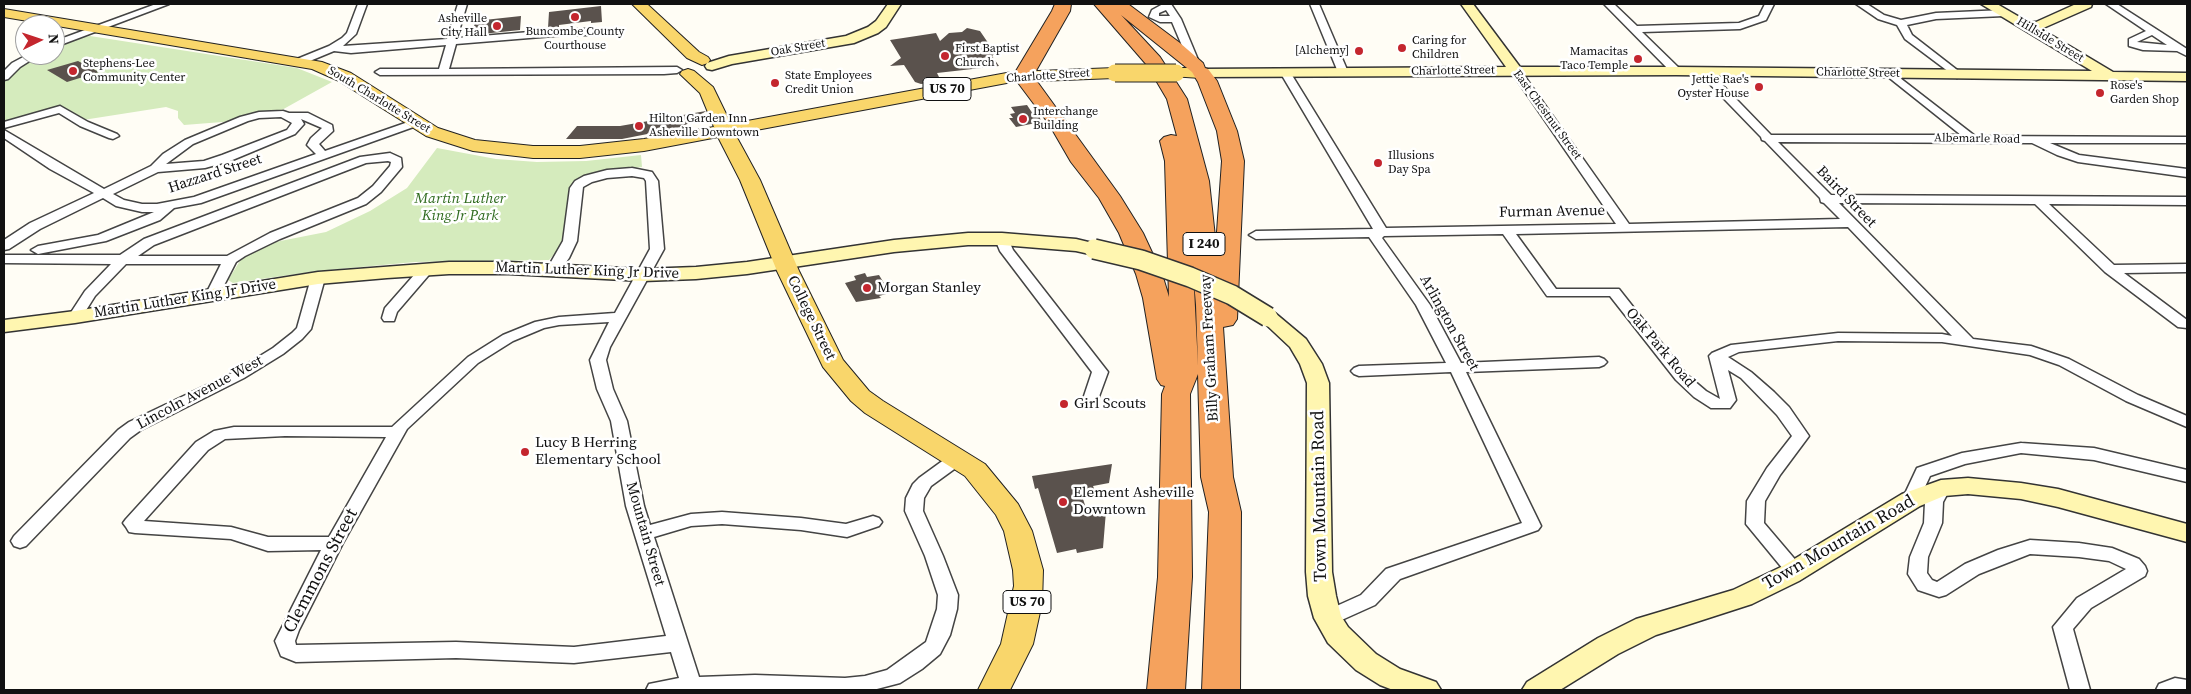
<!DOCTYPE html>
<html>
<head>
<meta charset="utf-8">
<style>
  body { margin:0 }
  #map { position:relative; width:2191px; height:694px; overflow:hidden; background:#fffdf5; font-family:"Source Serif 4",serif }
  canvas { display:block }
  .frame { position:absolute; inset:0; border:5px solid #111; pointer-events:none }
  .north { position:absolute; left:15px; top:15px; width:50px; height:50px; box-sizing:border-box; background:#fff; border:1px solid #a0a0a0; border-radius:50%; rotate:86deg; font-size:14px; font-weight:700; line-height:20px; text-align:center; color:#111 }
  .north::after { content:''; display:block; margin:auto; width:18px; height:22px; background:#c4262e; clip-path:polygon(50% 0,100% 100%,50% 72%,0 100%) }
</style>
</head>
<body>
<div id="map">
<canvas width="2191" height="694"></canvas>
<div class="frame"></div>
<div class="north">N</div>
</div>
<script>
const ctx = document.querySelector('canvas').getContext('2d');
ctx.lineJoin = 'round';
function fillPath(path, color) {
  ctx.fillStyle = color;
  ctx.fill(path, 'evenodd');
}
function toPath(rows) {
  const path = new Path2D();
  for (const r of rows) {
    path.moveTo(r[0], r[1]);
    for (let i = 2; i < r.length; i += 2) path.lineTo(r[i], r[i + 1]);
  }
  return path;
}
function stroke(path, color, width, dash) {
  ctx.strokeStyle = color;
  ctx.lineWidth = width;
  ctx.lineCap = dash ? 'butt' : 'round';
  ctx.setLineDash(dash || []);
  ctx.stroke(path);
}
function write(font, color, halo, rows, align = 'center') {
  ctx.font = font + ' "Source Serif 4",serif';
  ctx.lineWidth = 5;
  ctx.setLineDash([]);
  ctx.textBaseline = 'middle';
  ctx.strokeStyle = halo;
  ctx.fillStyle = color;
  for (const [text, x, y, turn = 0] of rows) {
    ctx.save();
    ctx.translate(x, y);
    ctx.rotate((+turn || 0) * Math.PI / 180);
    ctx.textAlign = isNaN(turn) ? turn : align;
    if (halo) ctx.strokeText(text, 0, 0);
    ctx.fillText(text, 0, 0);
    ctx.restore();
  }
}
fillPath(toPath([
  [90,36,297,68,332,82,280,111,235,121,184,125,178,118,178,111,166,107,83,120,60,106,4,121,4,82,25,64,40,55,55,55,55,47,77,38],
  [437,148,496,159,537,162,586,161,641,155,642,167,612,171,581,178,571,186,569,214,564,238,558,250,549,260,415,262,318,271,233,283,228,280,243,256,265,244,326,232,370,211,407,188]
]), '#d5ebbd');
fillPath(toPath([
  [601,6,602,22,591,23,591,21,559,25,559,27,548,28,549,12],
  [521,16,520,30,472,35,475,21],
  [967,28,980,31,995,53,992,56,999,66,937,73,941,81,921,84,915,82,904,65,890,66,901,58,890,40,936,33,940,41,949,33,962,32],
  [78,61,99,72,67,82,47,70],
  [1027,105,1033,114,1039,114,1041,122,1016,127,1009,118,1013,118,1010,114,1015,113,1011,107],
  [706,111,683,127,622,139,566,139,577,126,620,126],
  [865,273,867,277,879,275,890,293,879,296,881,298,856,302,845,283,856,280,854,276],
  [1112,464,1109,483,1093,486,1095,491,1081,493,1088,514,1106,511,1103,548,1077,553,1076,549,1057,553,1038,488,1035,489,1032,476]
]), '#5a524d');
const street = toPath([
  [156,4,169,4,55,47,55,41,156,4],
  [358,4,367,4,356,34,343,46,447,39,458,4,467,4,457,38,566,29,596,29,601,32,596,35,566,35,456,44,449,69,677,67,682,70,677,73,664,74,380,75,375,72,380,69,439,69,446,45,351,53,334,51,305,63,297,63,297,59,329,46,342,38,347,33,358,4],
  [1163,4,1171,4,1181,19,1201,67,1200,69,1192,69,1191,67,1172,22,1160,22,1149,17,1152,10,1163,4],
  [1166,10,1170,16,1159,16,1159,13,1166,10],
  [1310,4,1319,4,1348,72,1347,74,1339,74,1338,72,1310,4],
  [1604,4,1614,4,1637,26,1739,23,1759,16,1765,4,1774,4,1766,20,1740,29,1642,32,1680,69,1681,71,1676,74,1672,73,1604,4],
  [1856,4,1867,4,1884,15,1901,20,1936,13,2004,10,2009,13,2004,16,1936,19,1907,25,1912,35,1961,73,1962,75,1957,78,1905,39,1897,25,1878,19,1856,4],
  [2106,4,2117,4,2156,29,2187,49,2187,56,2177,51,2143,50,2129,46,2129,39,2146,31,2106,4],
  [2152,35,2167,45,2137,42,2152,35],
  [27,55,39,55,20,67,8,79,4,80,4,71,12,63,27,55],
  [1515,67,1519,68,1629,224,1840,219,1824,203,1821,202,1820,198,1765,141,1762,140,1761,137,1699,73,1698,71,1703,68,1707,69,1771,135,1961,135,1887,76,1887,72,1891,71,1975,136,2187,137,2187,143,2050,143,2079,155,2187,169,2187,177,2078,162,2057,155,2032,143,1778,142,1831,195,2187,197,2187,205,2049,204,2114,265,2187,264,2187,272,2124,273,2187,320,2187,328,2178,327,2105,272,2035,204,1839,203,1973,339,2031,346,2069,359,2138,395,2187,416,2187,427,2126,401,2059,365,2030,355,1942,342,1838,341,1739,352,1728,357,1751,372,1774,392,1789,407,1809,436,1780,475,1765,501,1764,523,1804,570,1802,575,1795,577,1788,575,1746,524,1747,501,1767,468,1792,436,1777,415,1741,378,1728,370,1736,400,1730,408,1711,408,1694,397,1676,380,1610,296,1547,296,1503,234,1384,236,1382,238,1430,305,1461,363,1599,357,1604,359,1607,362,1604,365,1599,367,1466,372,1541,526,1538,530,1400,579,1375,605,1335,623,1328,626,1321,623,1318,618,1321,613,1361,595,1386,569,1522,523,1451,372,1359,376,1354,374,1351,371,1354,368,1359,366,1446,363,1416,305,1369,237,1256,239,1249,235,1256,231,1373,229,1280,72,1285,69,1290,72,1386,228,1616,224,1510,70,1515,67],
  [1848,227,1952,336,1942,334,1838,333,1731,345,1712,353,1709,356,1720,399,1706,391,1686,374,1619,289,1556,289,1516,234,1848,227],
  [60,106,88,122,117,134,119,136,113,139,109,138,80,126,59,113,4,128,4,122,60,106],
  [283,111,289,113,308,113,332,125,333,131,319,144,325,151,411,121,415,120,421,123,419,125,201,203,174,208,160,220,106,241,38,254,31,250,38,246,98,235,154,212,142,212,116,206,103,198,40,229,9,249,4,250,4,240,30,223,94,193,50,169,4,138,4,130,104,189,151,166,163,154,185,140,240,117,259,112,283,111],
  [281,117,292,123,287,130,222,155,204,161,166,164,193,144,248,121,259,118,281,117],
  [301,119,322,128,311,138,307,145,316,154,194,197,157,204,142,204,124,200,113,194,158,172,205,168,230,161,295,134,304,124,301,119],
  [390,153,401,158,402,167,381,192,366,204,280,239,245,256,236,262,218,297,213,298,206,294,221,264,126,264,95,296,80,320,75,321,70,320,68,317,85,291,111,264,4,263,4,255,120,255,144,239,360,157,390,153],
  [388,161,391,162,390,166,373,186,358,198,270,233,227,256,138,256,154,245,366,163,388,161],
  [632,168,652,172,658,181,664,249,610,347,606,360,613,389,627,421,644,506,650,525,691,514,722,512,801,518,846,524,873,516,879,518,882,522,879,526,847,537,801,530,722,524,691,526,654,537,699,677,755,675,845,678,865,676,887,670,926,642,937,609,938,595,925,556,905,511,906,498,913,484,919,478,952,454,958,452,964,454,966,458,964,462,931,486,924,498,923,511,943,556,958,595,957,609,950,635,940,654,922,669,900,683,873,690,646,690,649,684,679,678,671,652,574,663,456,658,296,662,281,656,275,641,321,550,268,551,231,539,135,533,129,532,126,527,123,523,126,519,196,442,214,431,234,427,392,427,468,357,503,335,535,322,559,317,615,313,650,249,646,181,644,178,632,176,607,178,592,182,583,187,577,241,569,258,559,272,549,272,547,269,563,241,570,188,575,181,584,176,607,170,632,168],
  [609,322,590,360,597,389,611,421,626,506,666,636,574,647,456,642,296,645,295,641,299,630,343,543,407,429,478,363,513,341,544,328,559,325,609,322],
  [285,436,386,437,329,537,268,537,231,527,144,521,208,450,225,439,285,436],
  [1002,235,1007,236,1013,250,1108,372,1097,402,1091,404,1085,402,1083,399,1092,372,1000,251,995,239,1002,235],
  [427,265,434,269,397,312,394,321,384,321,382,318,385,308,422,266,427,265],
  [318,274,325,278,311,329,302,339,283,354,244,378,141,430,130,438,26,546,20,548,14,546,11,541,14,536,118,430,129,422,234,372,273,348,292,333,297,328,311,278,318,274],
  [2021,443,2094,448,2187,470,2187,482,2094,460,2021,453,1965,464,1930,476,1917,504,1911,506,1905,504,1902,500,1917,468,1962,453,2021,443],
  [1941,483,1947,485,1950,489,1943,502,1942,523,1928,557,1927,573,1932,580,1937,582,1965,564,1998,550,2030,540,2079,543,2112,548,2139,559,2145,566,2147,571,2145,576,2091,608,2073,629,2090,690,2070,690,2053,627,2077,598,2126,569,2109,561,2079,557,2030,554,1979,574,1946,595,1939,597,1918,590,1908,574,1910,557,1924,523,1925,502,1935,485,1941,483],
  [2175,678,2187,680,2187,690,2156,690,2159,684,2175,678]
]);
const secondary = toPath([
  [888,4,901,4,886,27,878,33,854,43,732,64,712,70,707,69,705,66,707,63,729,56,846,36,868,27,876,21,888,4],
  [1461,4,1473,4,1520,67,1676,67,2092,71,1981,4,1997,4,2028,22,2036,22,2076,4,2092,4,2091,7,2041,29,2113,72,2187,73,2187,81,1676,75,1201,77,1196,76,1194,73,1196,70,1201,69,1506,67,1461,4],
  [968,233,1002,233,1076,239,1101,245,1103,249,1101,253,1094,255,1076,251,1002,245,968,245,894,252,747,274,696,279,643,281,509,274,449,274,387,278,318,284,75,323,4,332,4,320,75,311,318,272,449,262,509,262,643,269,696,267,747,262,894,240,968,233],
  [1268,311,1275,313,1306,339,1322,364,1329,383,1332,572,1336,596,1341,616,1348,627,1376,654,1400,669,1436,682,1441,690,1393,690,1380,685,1356,670,1328,643,1314,618,1308,596,1306,572,1307,383,1300,364,1290,347,1258,317,1261,313,1268,311],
  [1968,478,2021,483,2058,489,2187,524,2187,542,2058,507,2021,499,1968,494,1944,496,1920,506,1799,581,1752,604,1656,635,1618,654,1560,690,1522,690,1527,682,1598,638,1636,619,1733,590,1781,567,1902,494,1941,480,1968,478]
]);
const primary = toPath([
  [632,4,647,4,699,52,708,57,710,60,708,63,702,65,687,58,632,4],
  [4,9,322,62,351,73,438,128,475,140,533,146,580,146,644,139,714,127,700,93,680,74,682,71,688,69,694,71,713,87,731,124,1012,72,1115,68,1121,70,1123,73,1121,76,1115,78,1012,82,735,134,760,180,799,271,843,360,869,391,883,401,985,464,1018,504,1032,531,1043,570,1042,603,1033,644,1010,690,978,690,1001,644,1014,586,1013,570,1004,531,996,515,965,476,865,413,851,401,823,367,777,271,740,180,718,137,644,151,580,158,533,158,473,151,426,136,339,81,312,69,4,17,4,9],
  [1176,68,1201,68,1207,70,1209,73,1207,76,1201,78,1170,76,1168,73,1170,70,1176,68]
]);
const highway = toPath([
  [1055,4,1071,4,1070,11,1033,76,1120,196,1143,233,1162,274,1169,297,1165,161,1160,141,1164,137,1171,135,1177,136,1167,99,1157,82,1146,64,1094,4,1128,4,1180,43,1203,63,1205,68,1208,69,1217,81,1237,131,1244,161,1237,319,1233,325,1223,327,1233,477,1241,512,1240,690,1202,690,1209,512,1201,477,1198,374,1190,394,1192,577,1185,690,1147,690,1158,577,1162,394,1165,386,1161,385,1157,379,1143,298,1136,274,1119,233,1099,198,1071,162,1049,124,1013,76,1052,11,1055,4],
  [1121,15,1192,72,1198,82,1217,131,1222,161,1216,246,1209,181,1187,99,1160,57,1121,15],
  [1193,269,1196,305,1198,366,1193,269]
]);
stroke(street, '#444', 3);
stroke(secondary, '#333', 3);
stroke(primary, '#222', 2);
stroke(highway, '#222', 2);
fillPath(street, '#fff');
fillPath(secondary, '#fff6b0');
fillPath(primary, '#f9d66b');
fillPath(highway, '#f5a25d');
const secondaryBridge = toPath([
  [1094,249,1141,260,1190,277,1232,295,1268,317]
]);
const primaryBridge = toPath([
  [1115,73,1176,73]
]);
stroke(secondaryBridge, '#333', 22, []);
stroke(primaryBridge, '#222', 19, []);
stroke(secondaryBridge, '#fff6b0', 19);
stroke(primaryBridge, '#f9d66b', 17);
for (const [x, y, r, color] of [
  [575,17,5,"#c4262e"],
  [497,26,5,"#c4262e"],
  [1402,48,5,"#c4262e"],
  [1359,51,5,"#c4262e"],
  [945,56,5,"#c4262e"],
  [1638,59,5,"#c4262e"],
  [73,71,5,"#c4262e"],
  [775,83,5,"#c4262e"],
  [1759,87,5,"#c4262e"],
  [2100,93,5,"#c4262e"],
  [1023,119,5,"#c4262e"],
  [639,126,5,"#c4262e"],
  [1378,163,5,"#c4262e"],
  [867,288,5,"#c4262e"],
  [1064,404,5,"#c4262e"],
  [525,452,5,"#c4262e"],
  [1063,502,5,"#c4262e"]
]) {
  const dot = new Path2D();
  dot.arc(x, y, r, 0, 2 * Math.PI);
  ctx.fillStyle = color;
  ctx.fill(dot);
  stroke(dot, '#fff', 2);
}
write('12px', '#111', '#fff', [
  ["Asheville",487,19,"right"],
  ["City Hall",487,33,"right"],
  ["Buncombe County",575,32,"center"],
  ["Courthouse",575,46,"center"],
  ["Caring for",1412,41],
  ["Children",1412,55],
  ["First Baptist",955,49],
  ["Church",955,63],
  ["[Alchemy]",1349,51,"right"],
  ["Mamacitas",1628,52,"right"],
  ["Taco Temple",1628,66,"right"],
  ["Stephens-Lee",83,64],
  ["Community Center",83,78],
  ["State Employees",785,76],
  ["Credit Union",785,90],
  ["Jettie Rae's",1749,80,"right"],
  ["Oyster House",1749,94,"right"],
  ["Rose's",2110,86],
  ["Garden Shop",2110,100],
  ["Interchange",1033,112],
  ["Building",1033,126],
  ["Hilton Garden Inn",649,119],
  ["Asheville Downtown",649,133],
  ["Illusions",1388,156],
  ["Day Spa",1388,170]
], 'left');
write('12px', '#111', '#fff', [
  ["Hillside Street",2050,40,31],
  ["Oak Street",798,48,-10],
  ["Charlotte Street",1453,71,-1],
  ["Charlotte Street",1858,73,1],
  ["Charlotte Street",1048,76,-4],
  ["South Charlotte Street",379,100,31],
  ["East Chestnut Street",1547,115,54],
  ["Albemarle Road",1977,139,1]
]);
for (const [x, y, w] of [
  [947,89,48],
  [1204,244,42],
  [1027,602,48]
]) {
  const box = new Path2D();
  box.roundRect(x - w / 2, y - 11.5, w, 23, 4);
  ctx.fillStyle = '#fff';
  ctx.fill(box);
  stroke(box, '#111', 1);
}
write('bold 14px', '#111', null, [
  ["US 70",947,89],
  ["I 240",1204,244],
  ["US 70",1027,602]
]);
write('15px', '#111', '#fff', [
  ["Hazzard Street",215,174,-18],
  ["Baird Street",1846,197,46],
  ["Furman Avenue",1552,212,-1],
  ["Martin Luther King Jr Drive",587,271,2],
  ["Martin Luther King Jr Drive",185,299,-9],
  ["College Street",811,318,64],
  ["Arlington Street",1449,323,61],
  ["Billy Graham Freeway",1210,348,-93],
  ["Oak Park Road",1660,348,50],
  ["Lincoln Avenue West",200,393,-28],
  ["Mountain Street",645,534,74]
]);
write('italic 15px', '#2f6b1f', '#fff', [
  ["Martin Luther",460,199],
  ["King Jr Park",460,216]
]);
write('15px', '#111', '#fff', [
  ["Morgan Stanley",877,288],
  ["Girl Scouts",1074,404],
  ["Lucy B Herring",535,443],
  ["Elementary School",535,460],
  ["Element Asheville",1073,493],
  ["Downtown",1073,510]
], 'left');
write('18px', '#111', '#fff', [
  ["Town Mountain Road",1320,496,-91],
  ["Town Mountain Road",1839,543,-30],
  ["Clemmons Street",321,571,-62]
]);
</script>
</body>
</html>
